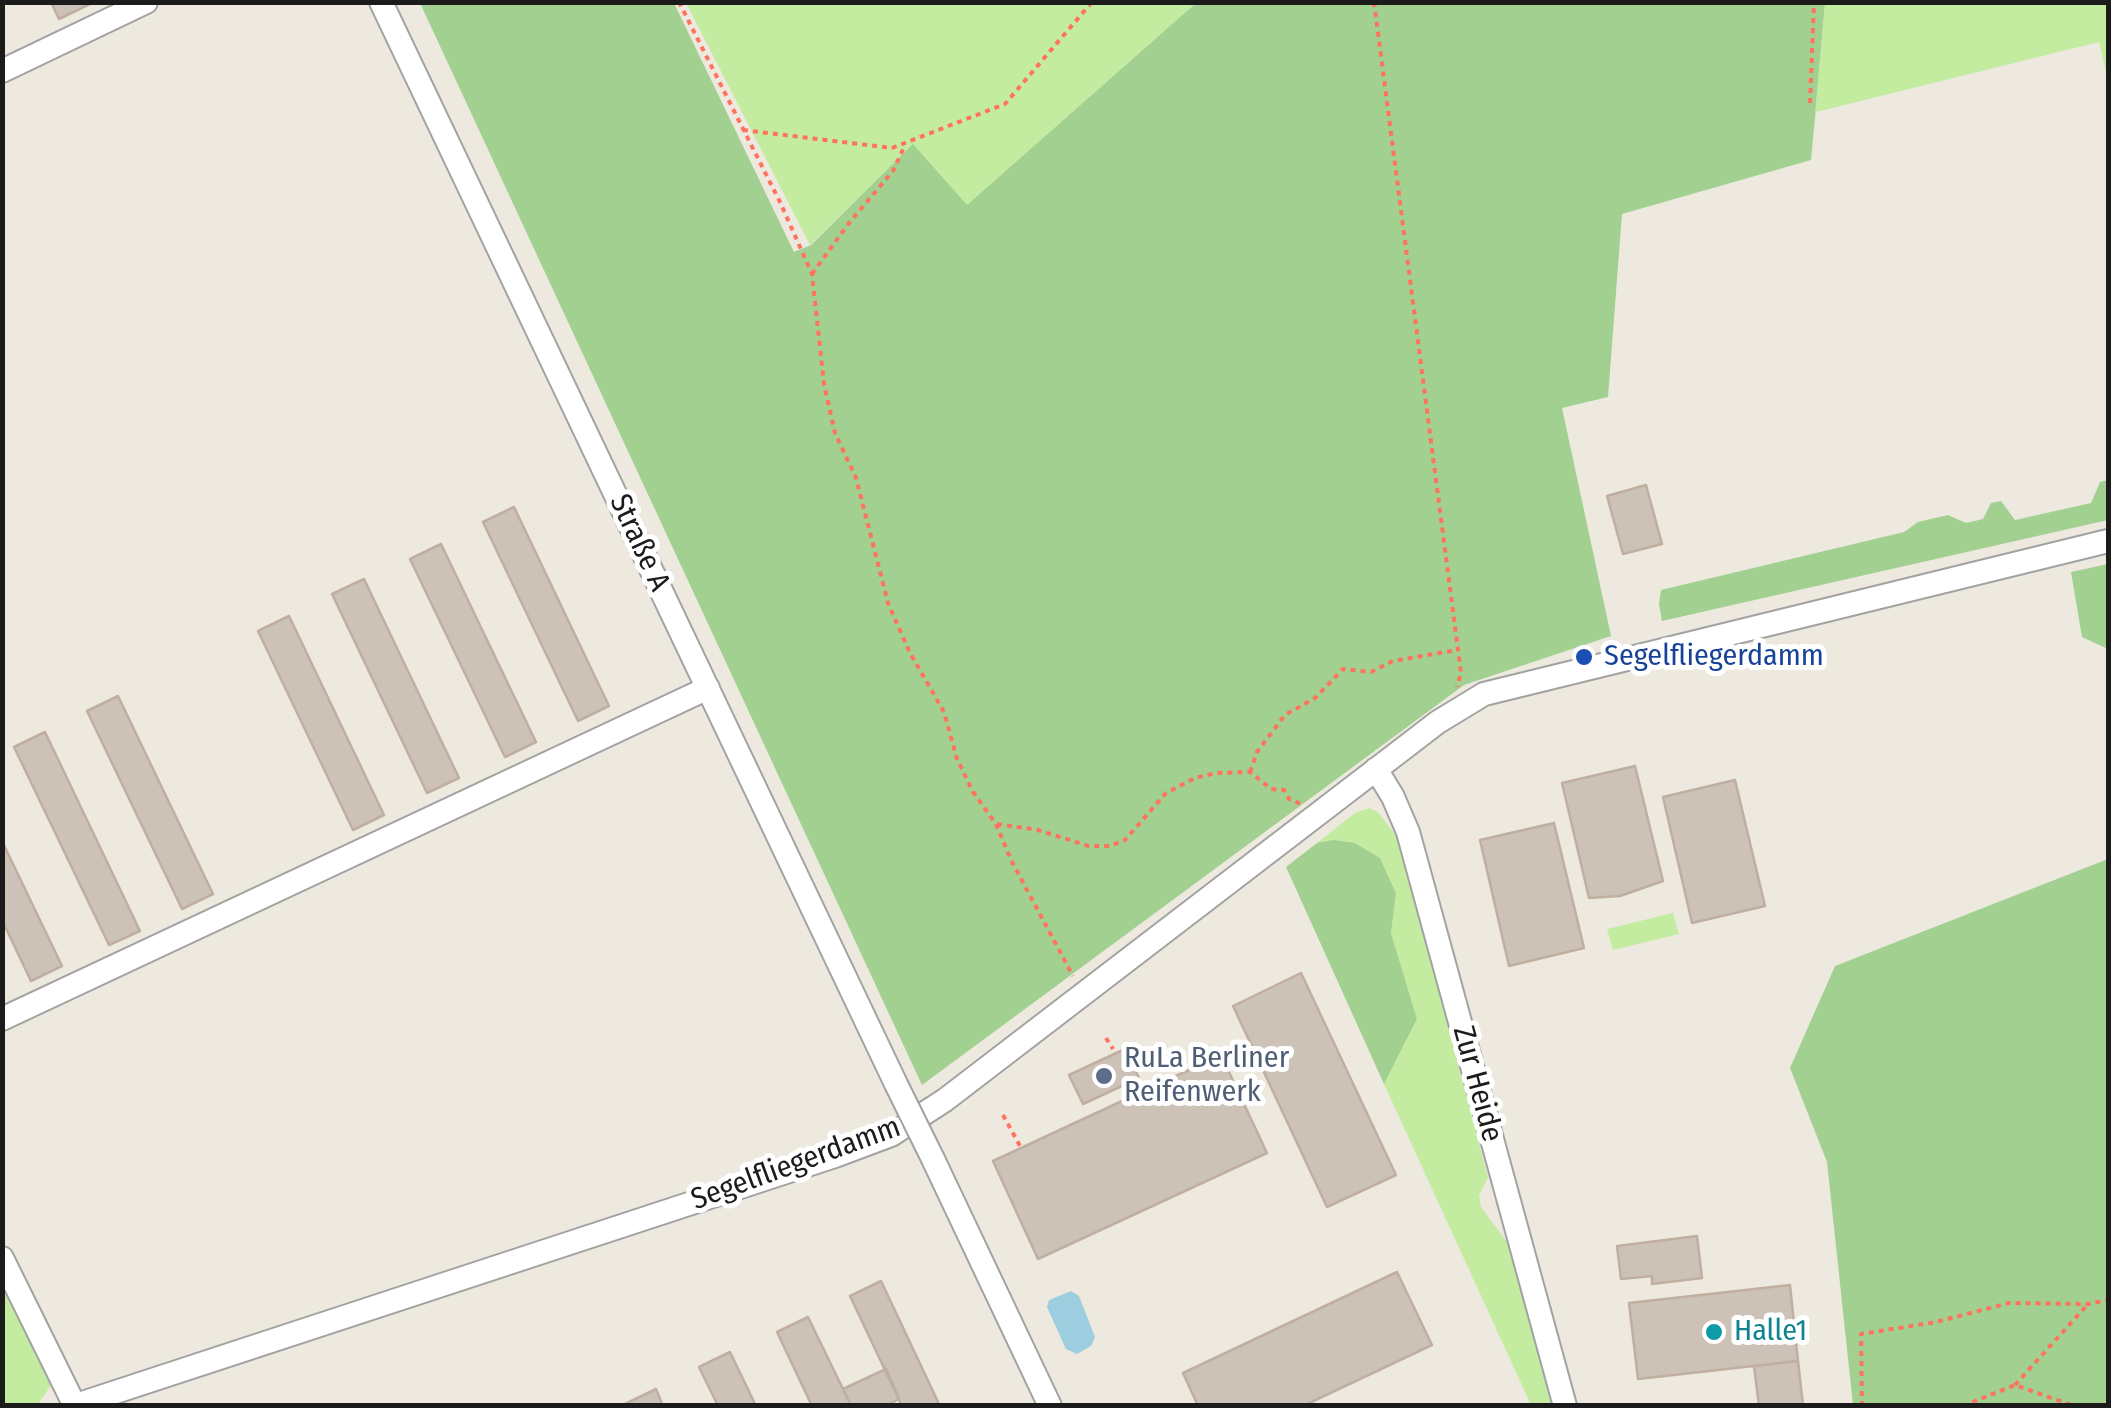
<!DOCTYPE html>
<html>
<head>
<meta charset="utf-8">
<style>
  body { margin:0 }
  #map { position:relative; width:2111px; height:1408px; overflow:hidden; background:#ede9df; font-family:"Fira Sans Condensed",sans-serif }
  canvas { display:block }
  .frame { position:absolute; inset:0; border:5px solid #1b1b1b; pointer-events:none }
</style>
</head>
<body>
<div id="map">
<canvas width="2111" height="1408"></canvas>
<div class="frame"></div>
</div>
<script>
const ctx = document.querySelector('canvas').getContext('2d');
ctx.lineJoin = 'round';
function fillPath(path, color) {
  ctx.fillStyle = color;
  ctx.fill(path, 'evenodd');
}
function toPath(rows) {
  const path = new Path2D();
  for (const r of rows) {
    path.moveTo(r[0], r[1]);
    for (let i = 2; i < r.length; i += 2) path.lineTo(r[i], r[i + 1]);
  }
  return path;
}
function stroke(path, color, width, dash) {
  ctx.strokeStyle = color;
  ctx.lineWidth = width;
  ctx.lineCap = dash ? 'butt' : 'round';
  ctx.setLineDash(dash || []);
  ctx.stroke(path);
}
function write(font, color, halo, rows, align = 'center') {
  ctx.font = font + ' "Fira Sans Condensed",sans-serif';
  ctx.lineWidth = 10;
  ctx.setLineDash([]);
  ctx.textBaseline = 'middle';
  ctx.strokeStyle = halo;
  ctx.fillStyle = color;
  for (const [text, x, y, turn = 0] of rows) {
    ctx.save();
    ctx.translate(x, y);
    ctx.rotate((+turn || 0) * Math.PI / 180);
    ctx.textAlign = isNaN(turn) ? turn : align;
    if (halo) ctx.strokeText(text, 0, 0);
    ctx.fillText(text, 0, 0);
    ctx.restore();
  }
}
fillPath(toPath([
  [686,3,1196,3,966,206,913,145,810,245],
  [1825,3,2108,3,2108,80,2099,42,1816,112,1811,160],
  [1369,808,1378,812,1397,837,1488,1177,1479,1196,1481,1207,1510,1246,1553,1405,1531,1405,1384,1084,1417,1019,1391,933,1396,893,1380,858,1355,843,1317,843,1355,813],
  [1673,913,1679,934,1613,950,1607,929],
  [2,1279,52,1384,38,1404,32,1405,3,1405]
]), '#c4eca0');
fillPath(toPath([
  [420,3,674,3,794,252,811,245,913,144,967,205,1196,3,1825,3,1811,160,1622,214,1608,397,1562,408,1611,636,1464,685,922,1085],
  [2108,480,2108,520,1662,621,1659,604,1661,590,1904,532,1918,522,1948,515,1966,523,1983,519,1991,503,2001,501,2015,520,2091,503,2100,482],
  [2108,564,2108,649,2082,637,2071,572],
  [1333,840,1355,843,1380,858,1396,893,1391,933,1417,1019,1384,1084,1286,867,1317,843],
  [2108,859,2108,1405,1853,1405,1827,1162,1790,1068,1835,966]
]), '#a2d091');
fillPath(toPath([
  [1071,1291,1079,1296,1095,1337,1091,1346,1077,1354,1066,1349,1047,1307,1049,1300]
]), '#9ccedf');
const building = toPath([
  [51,2,89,2,90,4,59,19,51,2],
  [1646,485,1662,544,1623,554,1607,496,1646,485],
  [514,507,609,706,578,721,483,522,514,507],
  [441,544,536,742,505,757,410,559,441,544],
  [364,579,459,778,427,793,332,594,364,579],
  [289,616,384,815,353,830,258,631,289,616],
  [118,696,213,894,182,909,87,711,118,696],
  [45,732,140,931,109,945,14,747,45,732],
  [1635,766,1663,881,1620,896,1589,898,1562,783,1635,766],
  [1735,780,1765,906,1692,923,1663,797,1735,780],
  [1554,823,1584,948,1509,966,1480,840,1554,823],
  [2,841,62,966,31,981,2,920,2,841],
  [1301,973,1396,1175,1327,1207,1233,1006,1301,973],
  [1125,1049,1139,1078,1083,1104,1069,1075,1125,1049],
  [1221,1055,1267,1153,1038,1259,993,1161,1221,1055],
  [1697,1236,1702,1278,1652,1284,1652,1276,1621,1279,1617,1246,1697,1236],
  [1397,1272,1432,1345,1303,1406,1198,1406,1183,1373,1397,1272],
  [881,1281,940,1406,902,1406,850,1296,881,1281],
  [1790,1285,1798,1361,1638,1379,1629,1303,1790,1285],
  [808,1317,843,1389,851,1406,812,1406,777,1332,808,1317],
  [730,1352,756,1406,718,1406,699,1367,730,1352],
  [1798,1361,1803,1405,1759,1406,1754,1366,1798,1361],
  [886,1369,899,1399,886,1406,851,1406,843,1389,886,1369],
  [656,1389,663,1406,625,1406,625,1404,656,1389]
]);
fillPath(building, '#cdc2b8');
stroke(building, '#c0afa1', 2.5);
const minor = toPath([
  [381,2,896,1084],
  [2,71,146,2],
  [1376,769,1393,797,1408,832,1565,1406],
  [2,1019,708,688],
  [933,1159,1050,1406],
  [2,1258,75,1406],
  [73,1406,835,1156,891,1135,945,1100,1438,722,1484,694,2108,541]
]);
stroke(minor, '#a2a2a2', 26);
stroke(toPath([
  [679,2,780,202,812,274,824,384,835,433,856,478,888,603,910,653,944,712,957,759,973,792,996,824,1011,860,1073,976],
  [1374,2,1461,673,1457,687],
  [1810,103,1814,2],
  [743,130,892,148,1005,104,1092,2],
  [812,274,849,223,893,171,905,145],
  [1250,772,1257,752,1285,715,1315,698,1343,669,1371,672,1393,661,1457,650],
  [997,824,1038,830,1089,846,1110,846,1125,840,1166,793,1195,778,1216,773,1250,772,1271,789,1284,790,1289,799,1301,804],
  [1106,1038,1113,1049],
  [1003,1115,1020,1146],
  [2015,1385,2088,1304],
  [1862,1406,1861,1334,1936,1322,2009,1303,2088,1304,2108,1300],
  [1963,1406,2015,1385,2074,1406]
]), '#ff725e', 4, [5, 5]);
stroke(minor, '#fff', 22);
const minorBridge = toPath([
  [896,1084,933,1159]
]);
stroke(minorBridge, '#a2a2a2', 26, []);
stroke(minorBridge, '#fff', 22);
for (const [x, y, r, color] of [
  [1584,657,10,"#1a4fb4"],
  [1104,1076,10,"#5c6f8a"],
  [1714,1332,10,"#0f9aa8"]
]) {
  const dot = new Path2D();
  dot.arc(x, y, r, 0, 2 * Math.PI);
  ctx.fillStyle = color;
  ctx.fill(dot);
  stroke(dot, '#fff', 4);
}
write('30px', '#1b1b1b', '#fff', [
  ["Straße A",639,543,65],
  ["Zur Heide",1477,1084,75],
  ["Segelfliegerdamm",796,1164,-20]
]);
write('30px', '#164399', '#fff', [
  ["Segelfliegerdamm",1604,657]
], 'left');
write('30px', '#4e5e75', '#fff', [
  ["RuLa Berliner",1124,1059],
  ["Reifenwerk",1124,1093]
], 'left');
write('30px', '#0d838f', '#fff', [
  ["Halle1",1734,1332]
], 'left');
</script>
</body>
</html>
